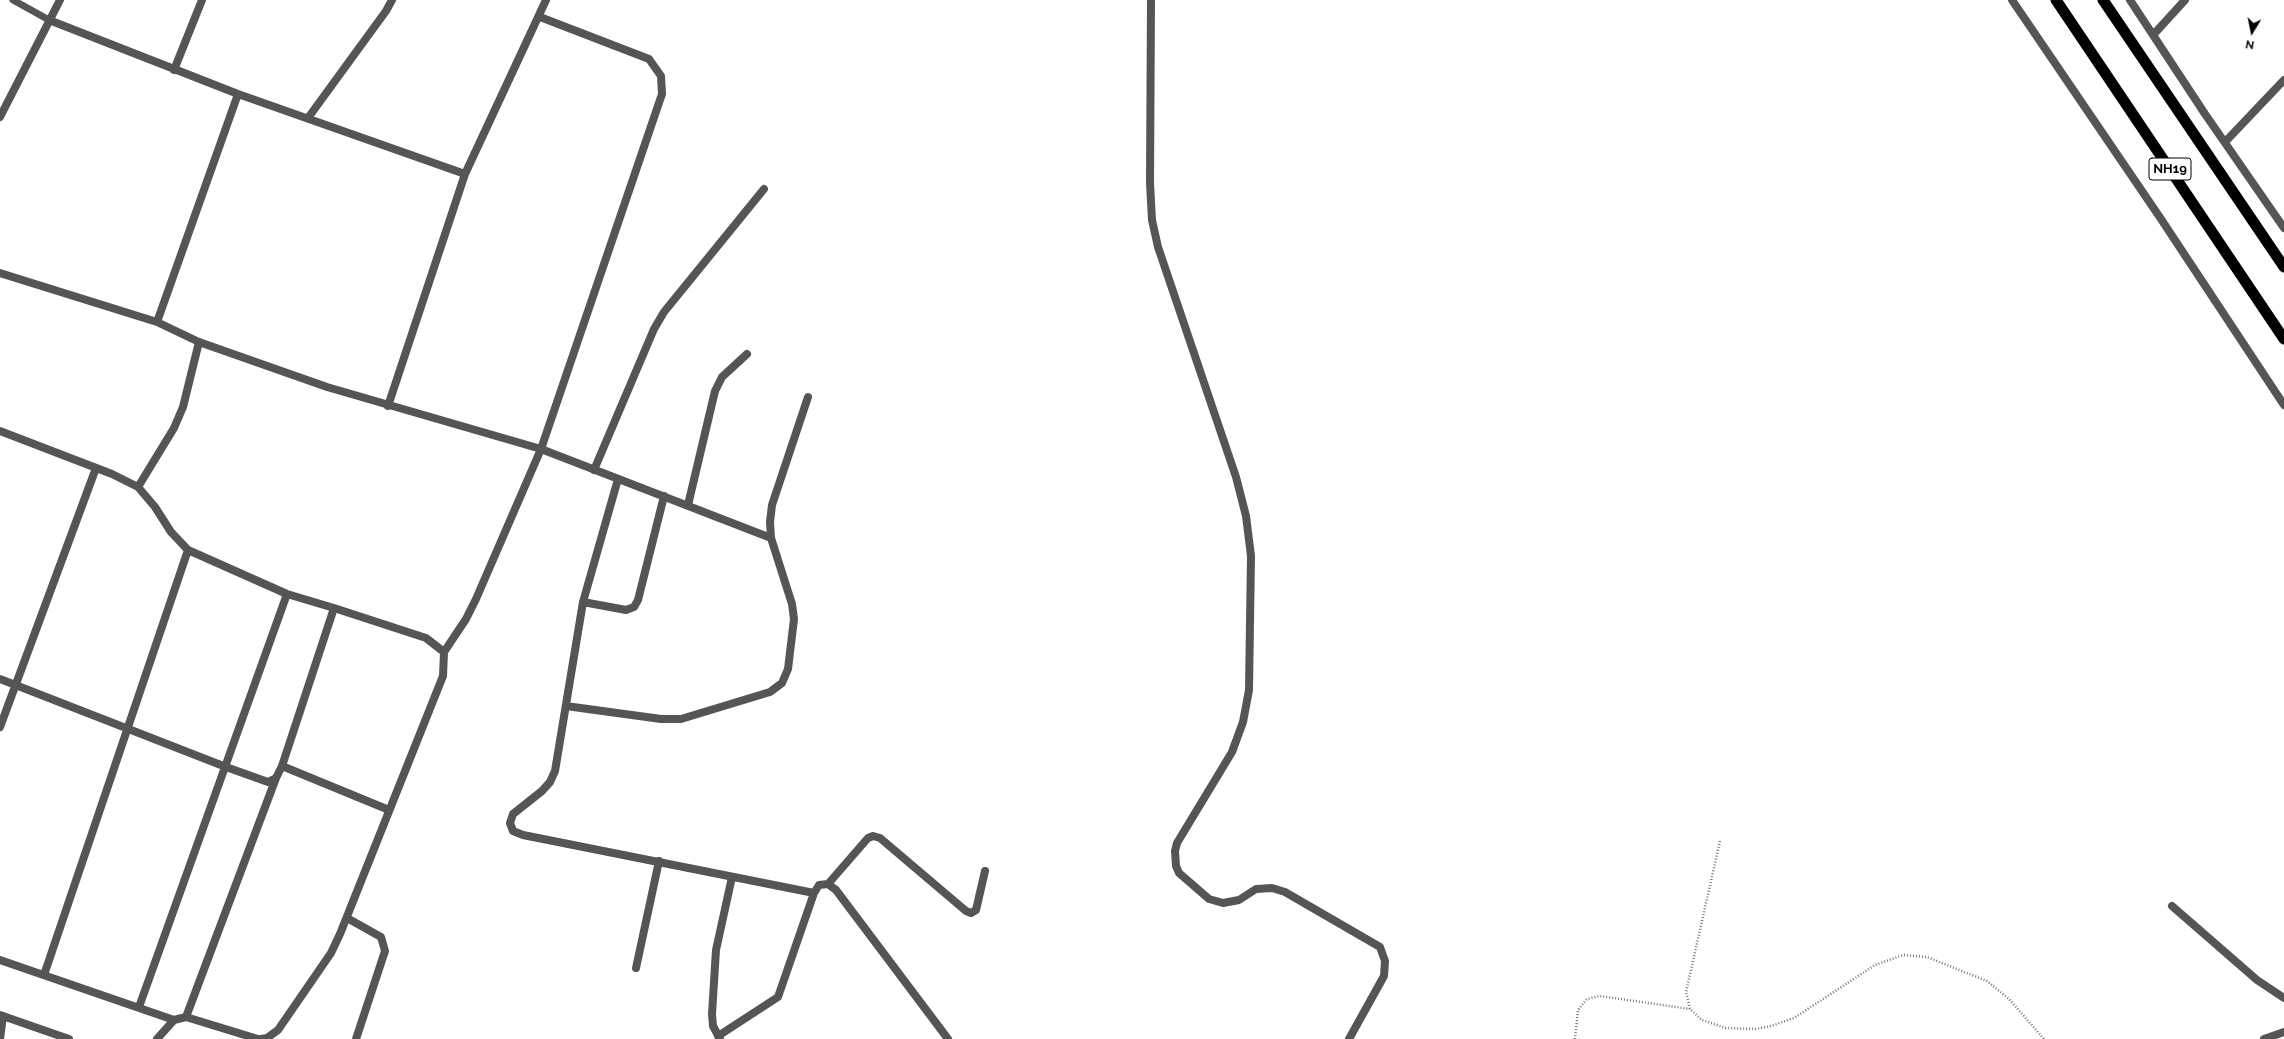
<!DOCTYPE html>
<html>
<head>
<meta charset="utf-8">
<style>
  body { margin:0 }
  #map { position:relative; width:2284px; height:1039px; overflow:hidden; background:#fff; font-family:Raleway,sans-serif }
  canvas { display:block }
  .north { position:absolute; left:2232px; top:12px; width:40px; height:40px; -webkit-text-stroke:3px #fff; paint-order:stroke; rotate:190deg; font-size:11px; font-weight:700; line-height:16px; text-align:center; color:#000 }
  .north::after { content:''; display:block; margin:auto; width:14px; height:18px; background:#000; clip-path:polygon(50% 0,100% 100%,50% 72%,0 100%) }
</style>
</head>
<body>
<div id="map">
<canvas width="2284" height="1039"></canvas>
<div class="north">N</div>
</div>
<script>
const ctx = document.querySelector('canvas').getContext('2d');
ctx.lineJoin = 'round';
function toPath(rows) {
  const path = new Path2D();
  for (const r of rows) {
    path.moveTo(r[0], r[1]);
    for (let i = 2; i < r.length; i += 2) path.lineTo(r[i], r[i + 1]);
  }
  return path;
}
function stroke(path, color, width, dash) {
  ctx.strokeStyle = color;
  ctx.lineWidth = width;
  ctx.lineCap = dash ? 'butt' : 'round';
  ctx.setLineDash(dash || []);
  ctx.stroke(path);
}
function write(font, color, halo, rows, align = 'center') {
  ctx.font = font + ' Raleway,sans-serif';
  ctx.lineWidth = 4;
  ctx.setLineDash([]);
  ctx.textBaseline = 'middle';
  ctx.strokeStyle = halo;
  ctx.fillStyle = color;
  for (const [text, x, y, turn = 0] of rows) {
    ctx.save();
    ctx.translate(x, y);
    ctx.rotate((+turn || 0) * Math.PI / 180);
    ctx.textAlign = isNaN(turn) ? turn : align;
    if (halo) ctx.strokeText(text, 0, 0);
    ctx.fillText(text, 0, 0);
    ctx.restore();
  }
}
stroke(toPath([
  [1720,841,1686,992,1690,1009,1702,1020,1726,1028,1756,1029,1771,1026,1794,1018,1875,965,1903,955,1927,957,1987,981,2009,999,2044,1039],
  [1575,1039,1578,1010,1587,999,1600,996,1690,1009]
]), '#777', 2.5, [1, 2]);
stroke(toPath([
  [13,0,49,20]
]), '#555', 7);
stroke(toPath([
  [1151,0,1150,183,1152,220,1158,247,1236,477,1246,516,1251,556,1249,690,1243,722,1232,752,1177,843,1175,851,1176,866,1179,873,1209,899,1223,903,1239,900,1256,889,1272,888,1285,892,1380,947,1385,961,1384,976,1349,1039],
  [2012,0,2161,219,2284,405],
  [2130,0,2205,114,2284,228],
  [49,20,238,94,465,174],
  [2154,34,2185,0],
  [174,70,202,0],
  [308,118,386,11,392,0],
  [2226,141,2284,80],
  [0,273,157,322,199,342,327,387,541,449,771,538],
  [157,322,238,94],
  [388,406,465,174,546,0],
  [0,431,112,474,138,487,155,507,171,532,188,550,287,594,334,608],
  [594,470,654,329,664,312,764,189],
  [618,479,583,602,555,771,550,782,542,791,513,814,510,823,513,831,523,835,814,893],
  [138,487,174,428,183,407,199,342],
  [688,505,715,391,722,377,747,354],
  [583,602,626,610,634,607,638,600,664,496],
  [444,652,466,619,476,599,541,449,662,94,661,76,649,59,540,17],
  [0,679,226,767,268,782,276,778,282,766,334,608,426,638,444,652,443,676,340,934,331,953,278,1030,267,1038,261,1039],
  [566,706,661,719,681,719,770,692,782,683,788,669,794,619,792,604,771,538,770,522,772,505,808,397],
  [0,727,96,468],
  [282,766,389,810],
  [828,884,868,838,873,836,880,838,966,911,971,913,976,910,985,871],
  [2172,906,2257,980,2284,998],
  [347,918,381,937,385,951,356,1039],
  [0,960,174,1020],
  [636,968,659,861],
  [44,975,188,550],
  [139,1007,287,594],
  [0,1015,69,1039],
  [186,1017,276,778],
  [718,1036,778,997,814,893,819,885,828,884,836,890,948,1039],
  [0,1039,3,1016],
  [157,1039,174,1020,186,1017,258,1039],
  [720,1039,713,1026,712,1014,716,950,732,877],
  [2264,1039,2284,1032]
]), '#555', 8);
stroke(toPath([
  [0,117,60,0]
]), '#555', 8);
stroke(toPath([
  [2056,0,2284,339],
  [2103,0,2284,267]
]), '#000', 11);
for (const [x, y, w] of [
  [2170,169,42]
]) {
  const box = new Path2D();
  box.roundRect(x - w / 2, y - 11, w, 22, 3);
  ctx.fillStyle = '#fff';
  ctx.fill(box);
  stroke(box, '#000', 1);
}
write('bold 13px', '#000', null, [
  ["NH19",2170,169]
]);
</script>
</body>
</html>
